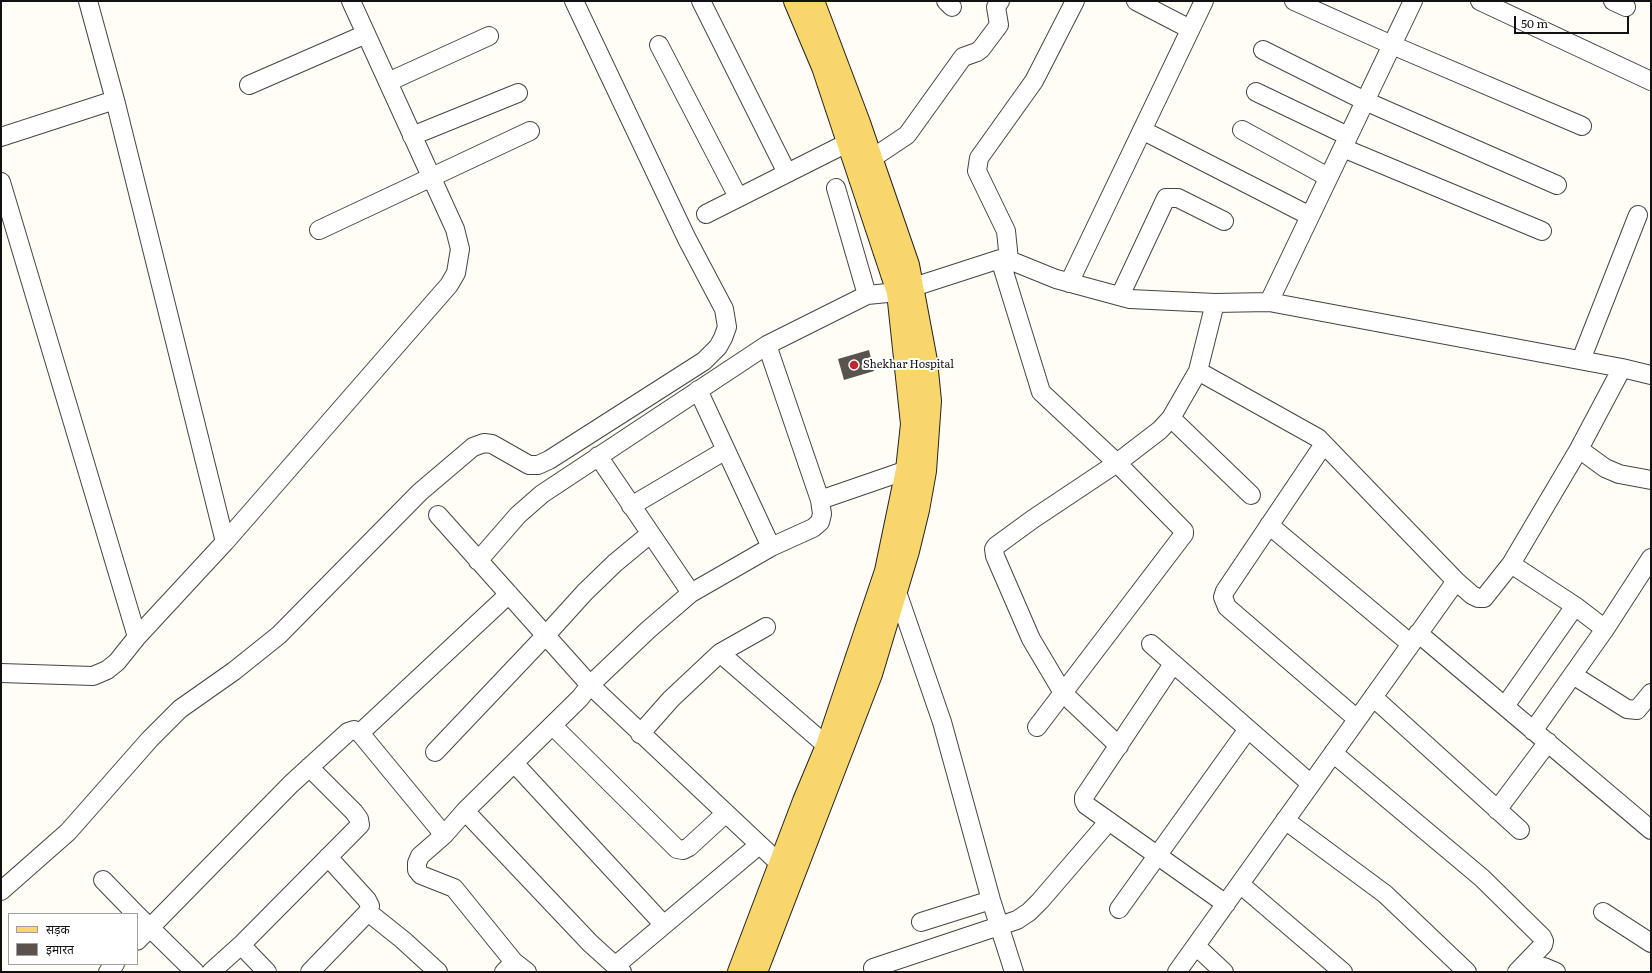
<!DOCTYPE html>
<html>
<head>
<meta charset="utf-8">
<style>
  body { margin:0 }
  #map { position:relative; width:1652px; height:973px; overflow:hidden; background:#fffdf5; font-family:Literata,"Noto Sans Devanagari",serif }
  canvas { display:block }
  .frame { position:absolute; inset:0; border:2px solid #111; pointer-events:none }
  .legend { position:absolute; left:8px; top:913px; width:130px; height:52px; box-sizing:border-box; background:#fff; border:1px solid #a0a0a0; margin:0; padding:5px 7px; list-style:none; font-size:12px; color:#111 }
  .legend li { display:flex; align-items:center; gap:8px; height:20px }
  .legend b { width:20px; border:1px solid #a0a0a0 }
  .scale { position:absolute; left:1514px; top:16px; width:115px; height:18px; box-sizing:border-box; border:2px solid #111; border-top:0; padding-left:5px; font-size:12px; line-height:14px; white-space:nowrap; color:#111; -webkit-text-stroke:3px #fff; paint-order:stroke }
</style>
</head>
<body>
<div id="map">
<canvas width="1652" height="973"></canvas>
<div class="frame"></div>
<ul class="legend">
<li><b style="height:5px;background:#f9d66b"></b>सड़क</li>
<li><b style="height:11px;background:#5a524d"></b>इमारत</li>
</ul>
<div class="scale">50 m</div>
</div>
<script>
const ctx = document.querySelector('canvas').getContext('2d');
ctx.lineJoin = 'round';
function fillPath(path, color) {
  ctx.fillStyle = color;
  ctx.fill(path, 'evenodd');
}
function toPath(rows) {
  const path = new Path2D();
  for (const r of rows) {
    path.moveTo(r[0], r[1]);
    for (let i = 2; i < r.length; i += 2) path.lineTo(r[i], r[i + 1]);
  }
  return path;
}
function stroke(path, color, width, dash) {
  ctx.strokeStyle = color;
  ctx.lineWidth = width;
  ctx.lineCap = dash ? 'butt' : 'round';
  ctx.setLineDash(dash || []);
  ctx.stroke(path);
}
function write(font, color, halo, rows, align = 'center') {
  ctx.font = font + ' Literata,serif';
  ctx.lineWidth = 4;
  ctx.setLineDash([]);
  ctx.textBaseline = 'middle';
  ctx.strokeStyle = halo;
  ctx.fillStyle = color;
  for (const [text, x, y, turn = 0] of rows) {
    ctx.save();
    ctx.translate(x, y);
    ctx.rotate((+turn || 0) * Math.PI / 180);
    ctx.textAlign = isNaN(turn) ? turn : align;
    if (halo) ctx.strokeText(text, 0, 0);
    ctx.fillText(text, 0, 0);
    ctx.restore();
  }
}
fillPath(toPath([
  [869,350,874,371,844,380,838,359]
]), '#5a524d');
const minor = toPath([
  [88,1,115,100,225,542],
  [701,1,787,173],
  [946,1,952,7],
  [1136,1,1190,29],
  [1294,1,1392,45,1582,126],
  [1480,1,1651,81],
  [1613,1,1626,7],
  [659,45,738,197],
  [1263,50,1365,101,1557,185],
  [388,82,489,36],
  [249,85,366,34],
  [1256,92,1348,136],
  [1142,130,1310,216],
  [1242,130,1328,177],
  [412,136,518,93],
  [1,137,115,100],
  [1343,148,1542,231],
  [871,159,907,135,963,57,977,52,981,49,999,25,996,7,1000,1],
  [1,182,137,637],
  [836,188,867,295],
  [706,214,861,136],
  [319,230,530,131],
  [1000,259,1041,392,1117,463,1184,531,1184,534,1037,727],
  [1009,260,1006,231,977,171,979,158,1034,81,1075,1],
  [1069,283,1204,1],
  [1120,296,1166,198,1178,198,1224,221],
  [1269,302,1413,1],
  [1581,360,1638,215],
  [1198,371,1318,438,1456,581],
  [698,390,771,547],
  [1171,418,1251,495],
  [1324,444,1225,591,1223,597,1227,607,1357,719],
  [1579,449,1605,468,1619,474,1651,480],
  [598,456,691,593],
  [820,500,907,470],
  [631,506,726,450],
  [438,515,590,685,780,864],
  [1269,525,1411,644],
  [478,561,518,515,542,494,767,345],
  [1511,564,1575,606,1605,629],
  [896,589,942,722,991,900,1014,972],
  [766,627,720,653,827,746],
  [1418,633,1651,830],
  [1151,644,1311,784],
  [1173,664,1084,797,1084,801,1086,805,1226,904],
  [1,673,93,676,107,670,117,662,137,637,225,542,449,285,456,273,460,249,455,229,351,1],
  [1573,675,1627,709,1637,710,1651,693],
  [1373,697,1520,830],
  [1505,706,1575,606],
  [553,726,677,849,683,850,689,847,725,814],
  [1533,731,1605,629,1651,558],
  [360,733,509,594],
  [640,734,671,699,720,653],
  [1119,746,1063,693,1031,639,995,556,994,549,996,546,1033,519,1117,463,1160,430,1171,418,1198,371,1215,303],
  [435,752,546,635,585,592,615,563,650,534],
  [1333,753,1482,878,1542,937,1544,941,1543,945,1517,972],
  [515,764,664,925],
  [1497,810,1548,742],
  [465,811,590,943,622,972],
  [1285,820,1385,894,1467,972],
  [103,880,136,914],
  [1240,884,1343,972],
  [1,891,68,832,150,739,180,709,234,671,279,635,420,492,473,447,484,443,492,444,529,465,538,465,549,460,704,361,718,347,723,338,727,327,724,309,687,239,574,1],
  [1119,909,1248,729],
  [368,912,403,940,438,972],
  [1603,912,1651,943],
  [137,915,195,972],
  [921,922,991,900],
  [137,941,291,784,348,732,354,730,360,733,444,835],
  [241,945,267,972],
  [1196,946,1224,972],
  [514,962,527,972],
  [615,966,759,845],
  [873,968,1017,920,1029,912,1040,901,1109,821],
  [1521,968,1544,967,1556,972],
  [108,972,115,964],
  [211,972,241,945,360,825,359,819,354,812,309,767],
  [310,972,368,912,370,906,367,900,328,857],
  [504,972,514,962,454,888,421,875,417,870,417,863,420,856,444,835,465,811,580,698,590,685,648,630,691,593,771,547,813,528,820,522,822,514,820,500,767,345,867,295,898,292,1000,259,1009,260,1056,279,1130,299,1215,303,1269,302,1622,368,1651,375],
  [1177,972,1456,581,1472,595,1478,598,1484,598,1511,564,1579,449,1622,368]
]);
const major = toPath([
  [739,972,804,801,827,746,886,571,907,470,912,424,898,292,823,67,795,1],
  [756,972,871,674,908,551,918,510,925,471,930,401,926,361,908,265,859,123,813,1]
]);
stroke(minor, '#444', 20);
stroke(major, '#222', 24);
stroke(minor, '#fff', 18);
stroke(major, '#f9d66b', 22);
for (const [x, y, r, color] of [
  [854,365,5,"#c4262e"]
]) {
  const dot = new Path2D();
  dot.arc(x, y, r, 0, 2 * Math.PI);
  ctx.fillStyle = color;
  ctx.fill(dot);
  stroke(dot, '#fff', 1.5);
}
write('11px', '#111', '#fff', [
  ["Shekhar Hospital",863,365]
], 'left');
</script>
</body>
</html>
